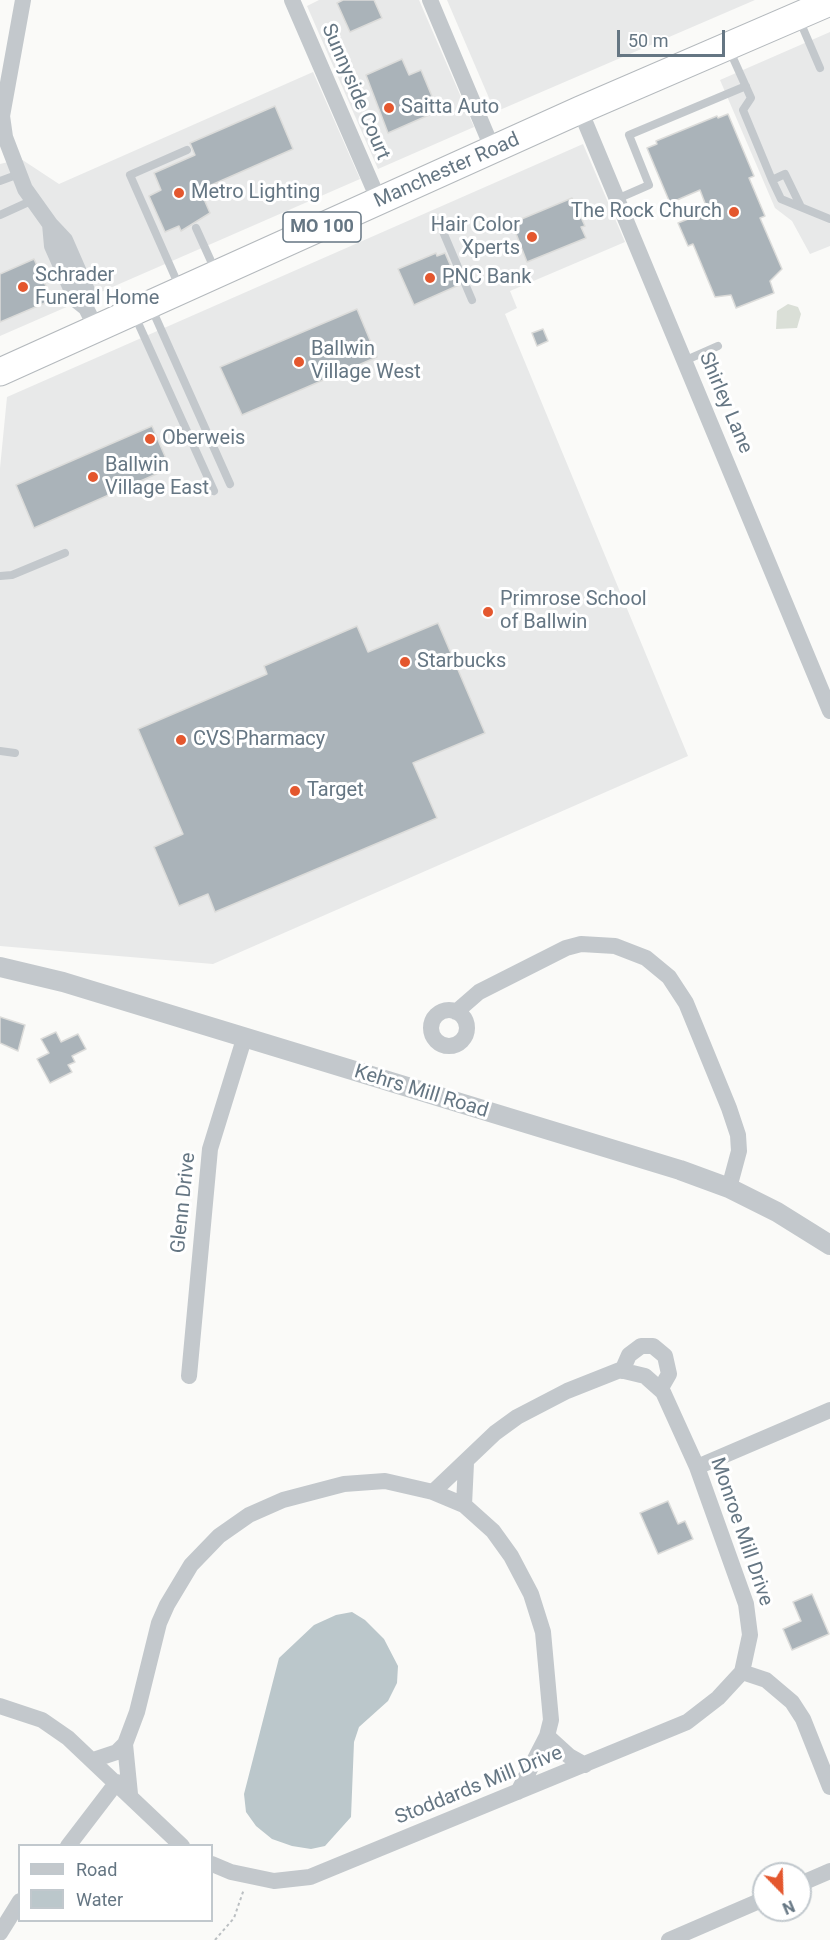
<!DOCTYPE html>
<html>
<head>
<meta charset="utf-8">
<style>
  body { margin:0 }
  #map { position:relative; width:830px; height:1940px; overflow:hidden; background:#fafaf8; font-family:Roboto,sans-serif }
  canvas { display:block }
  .legend { position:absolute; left:18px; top:1844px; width:195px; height:78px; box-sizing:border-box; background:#fff; border:2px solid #c1c8cd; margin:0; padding:8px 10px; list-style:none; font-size:18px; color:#657683 }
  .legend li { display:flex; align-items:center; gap:12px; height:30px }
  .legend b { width:30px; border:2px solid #c1c8cd }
  .north { position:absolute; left:752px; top:1862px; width:60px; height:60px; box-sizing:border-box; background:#fff; border:2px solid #c1c8cd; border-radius:50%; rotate:157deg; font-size:16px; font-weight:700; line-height:24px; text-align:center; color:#657683 }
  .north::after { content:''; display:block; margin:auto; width:21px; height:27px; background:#e4572e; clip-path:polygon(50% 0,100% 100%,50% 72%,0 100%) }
  .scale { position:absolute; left:617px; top:30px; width:108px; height:27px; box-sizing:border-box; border:3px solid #657683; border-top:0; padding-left:8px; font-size:18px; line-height:21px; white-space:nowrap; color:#657683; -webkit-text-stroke:4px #fff; paint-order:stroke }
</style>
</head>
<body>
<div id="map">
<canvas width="830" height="1940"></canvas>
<ul class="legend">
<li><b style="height:8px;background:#c3c8cc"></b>Road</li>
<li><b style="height:16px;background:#bbc7cb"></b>Water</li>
</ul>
<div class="north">N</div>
<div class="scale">50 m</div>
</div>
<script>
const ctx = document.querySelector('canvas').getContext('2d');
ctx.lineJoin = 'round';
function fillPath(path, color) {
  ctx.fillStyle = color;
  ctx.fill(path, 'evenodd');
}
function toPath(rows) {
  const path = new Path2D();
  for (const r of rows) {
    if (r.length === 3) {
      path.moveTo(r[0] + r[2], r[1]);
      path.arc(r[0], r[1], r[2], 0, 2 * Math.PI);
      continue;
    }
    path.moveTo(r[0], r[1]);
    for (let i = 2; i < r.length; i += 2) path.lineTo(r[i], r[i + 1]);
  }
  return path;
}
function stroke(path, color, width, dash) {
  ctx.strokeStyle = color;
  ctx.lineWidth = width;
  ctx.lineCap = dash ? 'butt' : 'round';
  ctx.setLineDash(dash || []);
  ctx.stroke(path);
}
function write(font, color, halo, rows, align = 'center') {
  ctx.font = font + ' Roboto,sans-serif';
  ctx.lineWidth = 6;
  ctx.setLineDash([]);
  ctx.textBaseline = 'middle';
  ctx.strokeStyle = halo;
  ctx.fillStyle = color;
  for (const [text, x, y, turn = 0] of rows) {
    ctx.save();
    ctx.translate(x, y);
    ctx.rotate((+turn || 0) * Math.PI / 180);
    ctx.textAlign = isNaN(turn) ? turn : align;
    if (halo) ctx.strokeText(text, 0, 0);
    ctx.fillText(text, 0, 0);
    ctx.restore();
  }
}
fillPath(toPath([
  [319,0,419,0,474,127,378,169,307,6],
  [447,0,755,0,495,112],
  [830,32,830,246,810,254,792,221,775,208,720,80],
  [313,72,360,179,0,336,0,164,21,159,59,184],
  [583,144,625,242,510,291,517,308,505,314,688,756,213,964,0,946,0,468,7,397]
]), '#e8e9e9');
fillPath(toPath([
  [788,304,798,307,801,314,797,328,776,329,777,311]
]), '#dadfd7');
fillPath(toPath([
  [352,1612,365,1620,384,1639,398,1666,397,1683,388,1701,359,1727,354,1742,351,1817,325,1846,311,1849,292,1846,272,1839,256,1826,246,1812,244,1794,279,1658,314,1625,336,1615]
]), '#bbc7cb');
const building = toPath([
  [343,0,374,0,382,18,350,32,337,3,343,0],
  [402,59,409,75,421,70,438,111,388,133,366,75,402,59],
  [275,106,293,149,200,190,210,213,181,231,179,226,165,232,149,196,161,190,154,173,195,155,190,143,275,106],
  [728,114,754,176,749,178,765,216,760,218,782,269,770,281,774,293,736,308,731,295,715,297,693,244,688,246,678,223,708,211,700,190,670,203,647,148,657,144,656,141,717,116,718,118,728,114],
  [572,198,585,226,581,227,586,238,527,262,512,223,572,198],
  [436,253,437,256,445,253,459,285,414,305,398,269,436,253],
  [34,259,52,300,0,322,0,274,34,259],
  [357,309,377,357,242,415,220,367,357,309],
  [543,329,548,341,537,346,532,333,543,329],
  [152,426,170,468,34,528,16,485,152,426],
  [438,623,485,733,413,763,437,818,215,912,208,894,179,906,154,847,183,834,138,729,267,674,264,666,357,626,368,652,438,623],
  [0,1017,25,1025,18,1051,0,1043,0,1017],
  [56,1032,61,1042,78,1034,86,1049,72,1056,75,1062,68,1065,72,1072,50,1083,37,1059,49,1053,41,1039,56,1032],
  [668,1501,678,1524,685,1521,693,1539,658,1554,640,1513,668,1501],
  [812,1594,829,1634,792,1650,783,1629,801,1621,793,1602,812,1594]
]);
fillPath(building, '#aab3b9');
stroke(building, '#dcdcda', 1.5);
const trunk = toPath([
  [0,372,580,110,830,2]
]);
stroke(trunk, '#b4b9bd', 29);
stroke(toPath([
  [215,1940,234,1918,244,1889]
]), '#bbbfc2', 2, [3, 3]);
stroke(toPath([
  [799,19,820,68],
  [729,49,751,98,743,110,772,180,785,174,801,207],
  [772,180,781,199,830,219],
  [0,181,19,174],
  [617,199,649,185,629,135,746,86],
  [0,215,33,200],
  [438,220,472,300],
  [196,228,215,270],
  [179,286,130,175,187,150],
  [151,307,230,484],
  [134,314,214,491],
  [684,361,718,346],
  [0,576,12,575,65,553],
  [0,751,15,753]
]), '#c3c8cc', 8);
stroke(toPath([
  [23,0,2,116,5,137,25,189,50,224,65,240,89,295,86,308],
  [292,0,379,201],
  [430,0,493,150],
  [580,110,830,711],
  [50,224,52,246,76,300,86,308,90,316],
  [449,1028,18],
  [456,1012,479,992,566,948,581,944,615,946,646,958,669,977,686,1003,729,1108,738,1135,739,1151,729,1188],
  [622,1371,629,1355,641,1346,653,1346,665,1356,669,1374,661,1388],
  [189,1376,210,1149,244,1039],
  [697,1467,830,1410],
  [433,1492,464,1505,493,1531,511,1556,531,1594,543,1632,551,1720,547,1736,518,1792],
  [464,1505,466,1463],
  [0,1706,42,1720,68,1738,182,1846],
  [547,1736,569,1756,585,1765],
  [125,1744,130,1794],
  [93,1760,117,1752,125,1744,137,1712,159,1623,167,1605,191,1565,219,1536,249,1515,283,1500,344,1484,385,1481,433,1492,495,1433,517,1417,567,1391,620,1370,645,1376,663,1392,697,1467,746,1604,750,1635,742,1672,766,1680,792,1702,803,1719,830,1787],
  [68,1846,117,1782],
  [212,1864,231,1872,274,1881,310,1877,687,1722,718,1698,742,1672],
  [800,1884,830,1871],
  [0,1933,20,1901],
  [669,1940,764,1899]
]), '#c3c8cc', 16);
stroke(toPath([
  [0,967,63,982,680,1170,729,1188,777,1212,830,1245]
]), '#c3c8cc', 20);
stroke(trunk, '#fff', 27);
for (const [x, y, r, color] of [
  [389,108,6,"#e4572e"],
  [179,193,6,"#e4572e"],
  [734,212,6,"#e4572e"],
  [532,237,6,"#e4572e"],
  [430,278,6,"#e4572e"],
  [23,287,6,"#e4572e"],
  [299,362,6,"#e4572e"],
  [150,439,6,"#e4572e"],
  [93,477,6,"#e4572e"],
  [488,612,6,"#e4572e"],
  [405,662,6,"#e4572e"],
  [181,740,6,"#e4572e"],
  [295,791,6,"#e4572e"]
]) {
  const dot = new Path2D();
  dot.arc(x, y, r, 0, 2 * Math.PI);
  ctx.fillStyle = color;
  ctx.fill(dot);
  stroke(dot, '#fff', 2);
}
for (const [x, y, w] of [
  [322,227,78]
]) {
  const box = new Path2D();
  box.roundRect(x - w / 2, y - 15, w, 30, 4.5);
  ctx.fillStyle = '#fff';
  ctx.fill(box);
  stroke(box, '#657683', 1.5);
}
write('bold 18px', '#657683', null, [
  ["MO 100",322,227]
]);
write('20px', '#657683', '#fff', [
  ["Sunnyside Court",355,92,67],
  ["Manchester Road",447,171,-24],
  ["Shirley Lane",725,403,67],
  ["Kehrs Mill Road",421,1092,17],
  ["Glenn Drive",184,1203,-84],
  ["Monroe Mill Drive",741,1532,71],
  ["Stoddards Mill Drive",479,1786,-22]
]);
write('20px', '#657683', '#fff', [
  ["Saitta Auto",401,108],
  ["Metro Lighting",191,193],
  ["The Rock Church",722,212,"right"],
  ["Hair Color",520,226,"right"],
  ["Xperts",520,249,"right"],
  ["Schrader",35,276],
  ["Funeral Home",35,299],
  ["PNC Bank",442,278],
  ["Ballwin",311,350],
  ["Village West",311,373],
  ["Oberweis",162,439],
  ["Ballwin",105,466],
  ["Village East",105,489],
  ["Primrose School",500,600],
  ["of Ballwin",500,623],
  ["Starbucks",417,662],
  ["CVS Pharmacy",193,740],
  ["Target",307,791]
], 'left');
</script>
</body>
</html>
